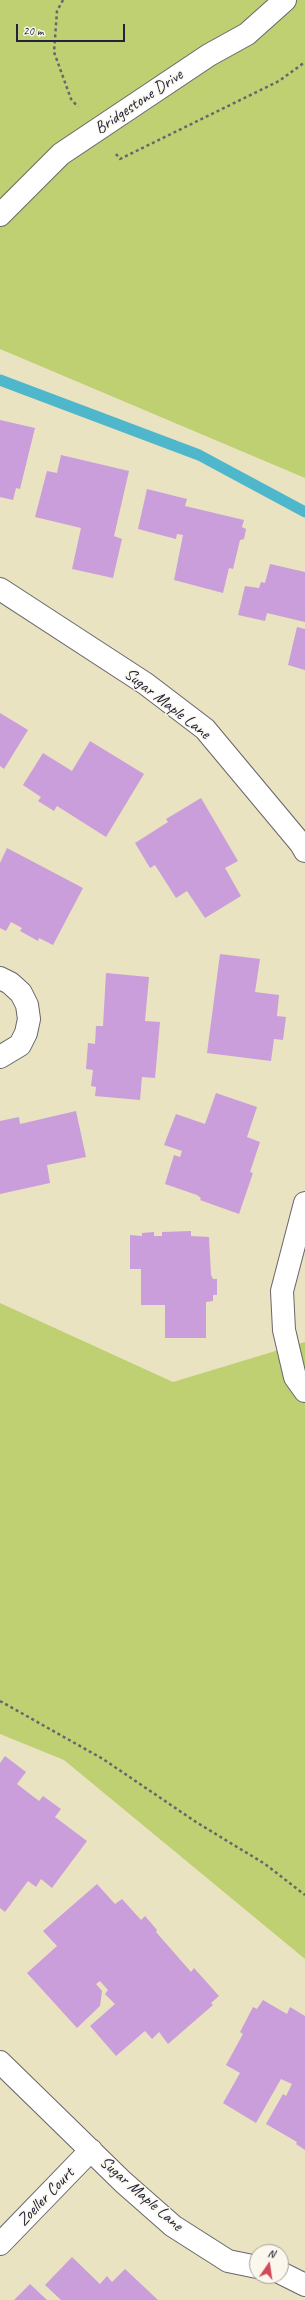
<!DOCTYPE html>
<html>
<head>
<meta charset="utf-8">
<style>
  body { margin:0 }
  #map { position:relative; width:305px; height:2300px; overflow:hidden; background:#eae3c1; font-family:Caveat,sans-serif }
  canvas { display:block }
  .north { position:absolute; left:249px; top:2244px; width:40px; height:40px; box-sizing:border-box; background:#fbf7ec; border:1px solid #a4a2a5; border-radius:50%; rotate:13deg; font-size:11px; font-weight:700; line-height:16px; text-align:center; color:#22223b }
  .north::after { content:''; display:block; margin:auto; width:14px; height:18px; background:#d1495b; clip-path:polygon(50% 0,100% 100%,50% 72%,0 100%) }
  .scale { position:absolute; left:16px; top:24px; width:109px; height:18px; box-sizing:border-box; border:2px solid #22223b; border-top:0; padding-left:5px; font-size:12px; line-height:14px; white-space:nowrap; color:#22223b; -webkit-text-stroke:3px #fbf7ec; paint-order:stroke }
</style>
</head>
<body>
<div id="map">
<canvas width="305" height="2300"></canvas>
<div class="north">N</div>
<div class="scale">20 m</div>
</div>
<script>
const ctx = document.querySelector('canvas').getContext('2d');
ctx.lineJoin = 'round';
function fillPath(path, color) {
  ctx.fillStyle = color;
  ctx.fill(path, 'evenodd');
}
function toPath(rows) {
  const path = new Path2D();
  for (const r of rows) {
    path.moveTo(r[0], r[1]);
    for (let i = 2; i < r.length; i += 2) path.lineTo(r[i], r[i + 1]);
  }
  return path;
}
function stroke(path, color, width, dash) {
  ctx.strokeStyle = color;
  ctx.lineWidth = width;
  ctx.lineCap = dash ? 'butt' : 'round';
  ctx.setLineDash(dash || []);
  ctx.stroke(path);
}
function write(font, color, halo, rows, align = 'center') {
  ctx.font = font + ' Caveat,sans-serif';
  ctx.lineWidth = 3;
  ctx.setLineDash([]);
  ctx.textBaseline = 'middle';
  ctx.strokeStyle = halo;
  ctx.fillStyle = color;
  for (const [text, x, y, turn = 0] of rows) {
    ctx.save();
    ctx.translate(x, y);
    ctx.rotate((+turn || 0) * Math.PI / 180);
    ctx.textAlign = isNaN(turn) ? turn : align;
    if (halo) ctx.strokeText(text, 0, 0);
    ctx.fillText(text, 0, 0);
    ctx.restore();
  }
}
fillPath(toPath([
  [0,0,305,0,305,478,0,349],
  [0,1303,173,1382,305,1342,305,1959,64,1760,0,1734]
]), '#bfd073');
stroke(toPath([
  [0,380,199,455,305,512]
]), '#4eb7cb', 11);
fillPath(toPath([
  [0,420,35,428,20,489,16,488,13,500,0,497],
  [61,455,129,471,114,536,122,539,113,578,72,569,81,528,35,517,47,471,57,473],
  [147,489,187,499,185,506,244,520,242,527,246,529,244,539,240,540,233,569,229,568,223,593,174,580,183,535,177,534,176,539,138,529],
  [270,564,305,572,305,622,267,613,265,621,238,615,245,586,259,588,261,582,265,583],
  [297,627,305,629,305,670,288,665],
  [0,713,28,730,4,769,0,766],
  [90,741,144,774,106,837,57,806,54,811,38,801,41,797,23,785,43,753,72,771],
  [201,798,238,861,225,868,241,896,205,918,187,891,176,898,155,865,150,868,135,843,168,822,166,819],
  [7,848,83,888,53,945,39,938,38,941,20,931,22,928,11,922,6,931,0,928,0,863],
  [220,954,260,959,255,992,279,995,277,1016,286,1017,283,1040,274,1039,271,1061,207,1053],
  [106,973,149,977,145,1021,160,1022,155,1078,142,1077,140,1100,95,1096,96,1087,91,1086,93,1070,86,1069,88,1043,95,1044,96,1026,103,1026],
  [216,1093,257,1107,247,1137,260,1142,250,1172,253,1173,239,1214,200,1200,201,1198,197,1195,165,1184,174,1155,180,1157,182,1151,164,1145,176,1114,205,1124],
  [76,1111,86,1157,47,1165,50,1183,0,1194,0,1121,19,1117,20,1124],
  [191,1231,191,1236,209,1237,211,1275,213,1279,217,1279,217,1295,213,1295,213,1301,206,1302,206,1338,165,1338,165,1305,141,1305,141,1269,130,1269,130,1235,142,1236,142,1233,154,1232,154,1236,162,1236,162,1232],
  [5,1756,26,1772,17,1784,39,1801,43,1796,61,1809,55,1817,87,1841,52,1888,41,1879,36,1887,28,1881,5,1912,0,1908,0,1763],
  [97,1884,115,1904,122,1899,141,1920,145,1916,157,1930,156,1932,191,1972,194,1968,219,1996,211,2003,213,2005,168,2044,159,2032,152,2039,145,2031,116,2056,90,2026,115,2004,105,1994,108,1990,100,1981,96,1984,102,1991,100,2006,77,2028,27,1973,57,1946,43,1931],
  [263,2000,287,2014,290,2007,305,2016,305,2150,296,2144,297,2142,266,2124,283,2094,286,2096,292,2084,281,2079,256,2123,223,2103,240,2073,226,2065,243,2034,240,2032,253,2007,257,2009],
  [72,2257,100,2284,107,2276,112,2282,125,2269,158,2300,61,2300,45,2285],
  [30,2284,47,2300,14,2300]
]), '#c99eda');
const minor = toPath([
  [0,215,61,154,209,55,247,34,285,0],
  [0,589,146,684,205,729,301,844,305,851],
  [0,978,10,983,21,993,27,1005,29,1019,26,1033,20,1045,0,1057],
  [305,1203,282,1291,284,1330,295,1377,305,1391],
  [0,2062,123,2182,173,2226,228,2261,257,2267],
  [0,2244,91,2150],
  [281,2273,305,2285]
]);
stroke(minor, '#68666a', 24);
stroke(toPath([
  [63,0,57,11,54,52,71,99,78,107],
  [116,154,120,159,279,81,305,62],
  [0,1701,103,1759,196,1822,265,1864,305,1895]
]), '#68666a', 2.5, [3, 3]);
stroke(minor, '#fff', 22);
write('17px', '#22223b', '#fbf7ec', [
  ["Bridgestone Drive",139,102,-34],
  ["Sugar Maple Lane",167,704,38],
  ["Sugar Maple Lane",141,2194,41],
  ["Zoeller Court",46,2197,-46]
]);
</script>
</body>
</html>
